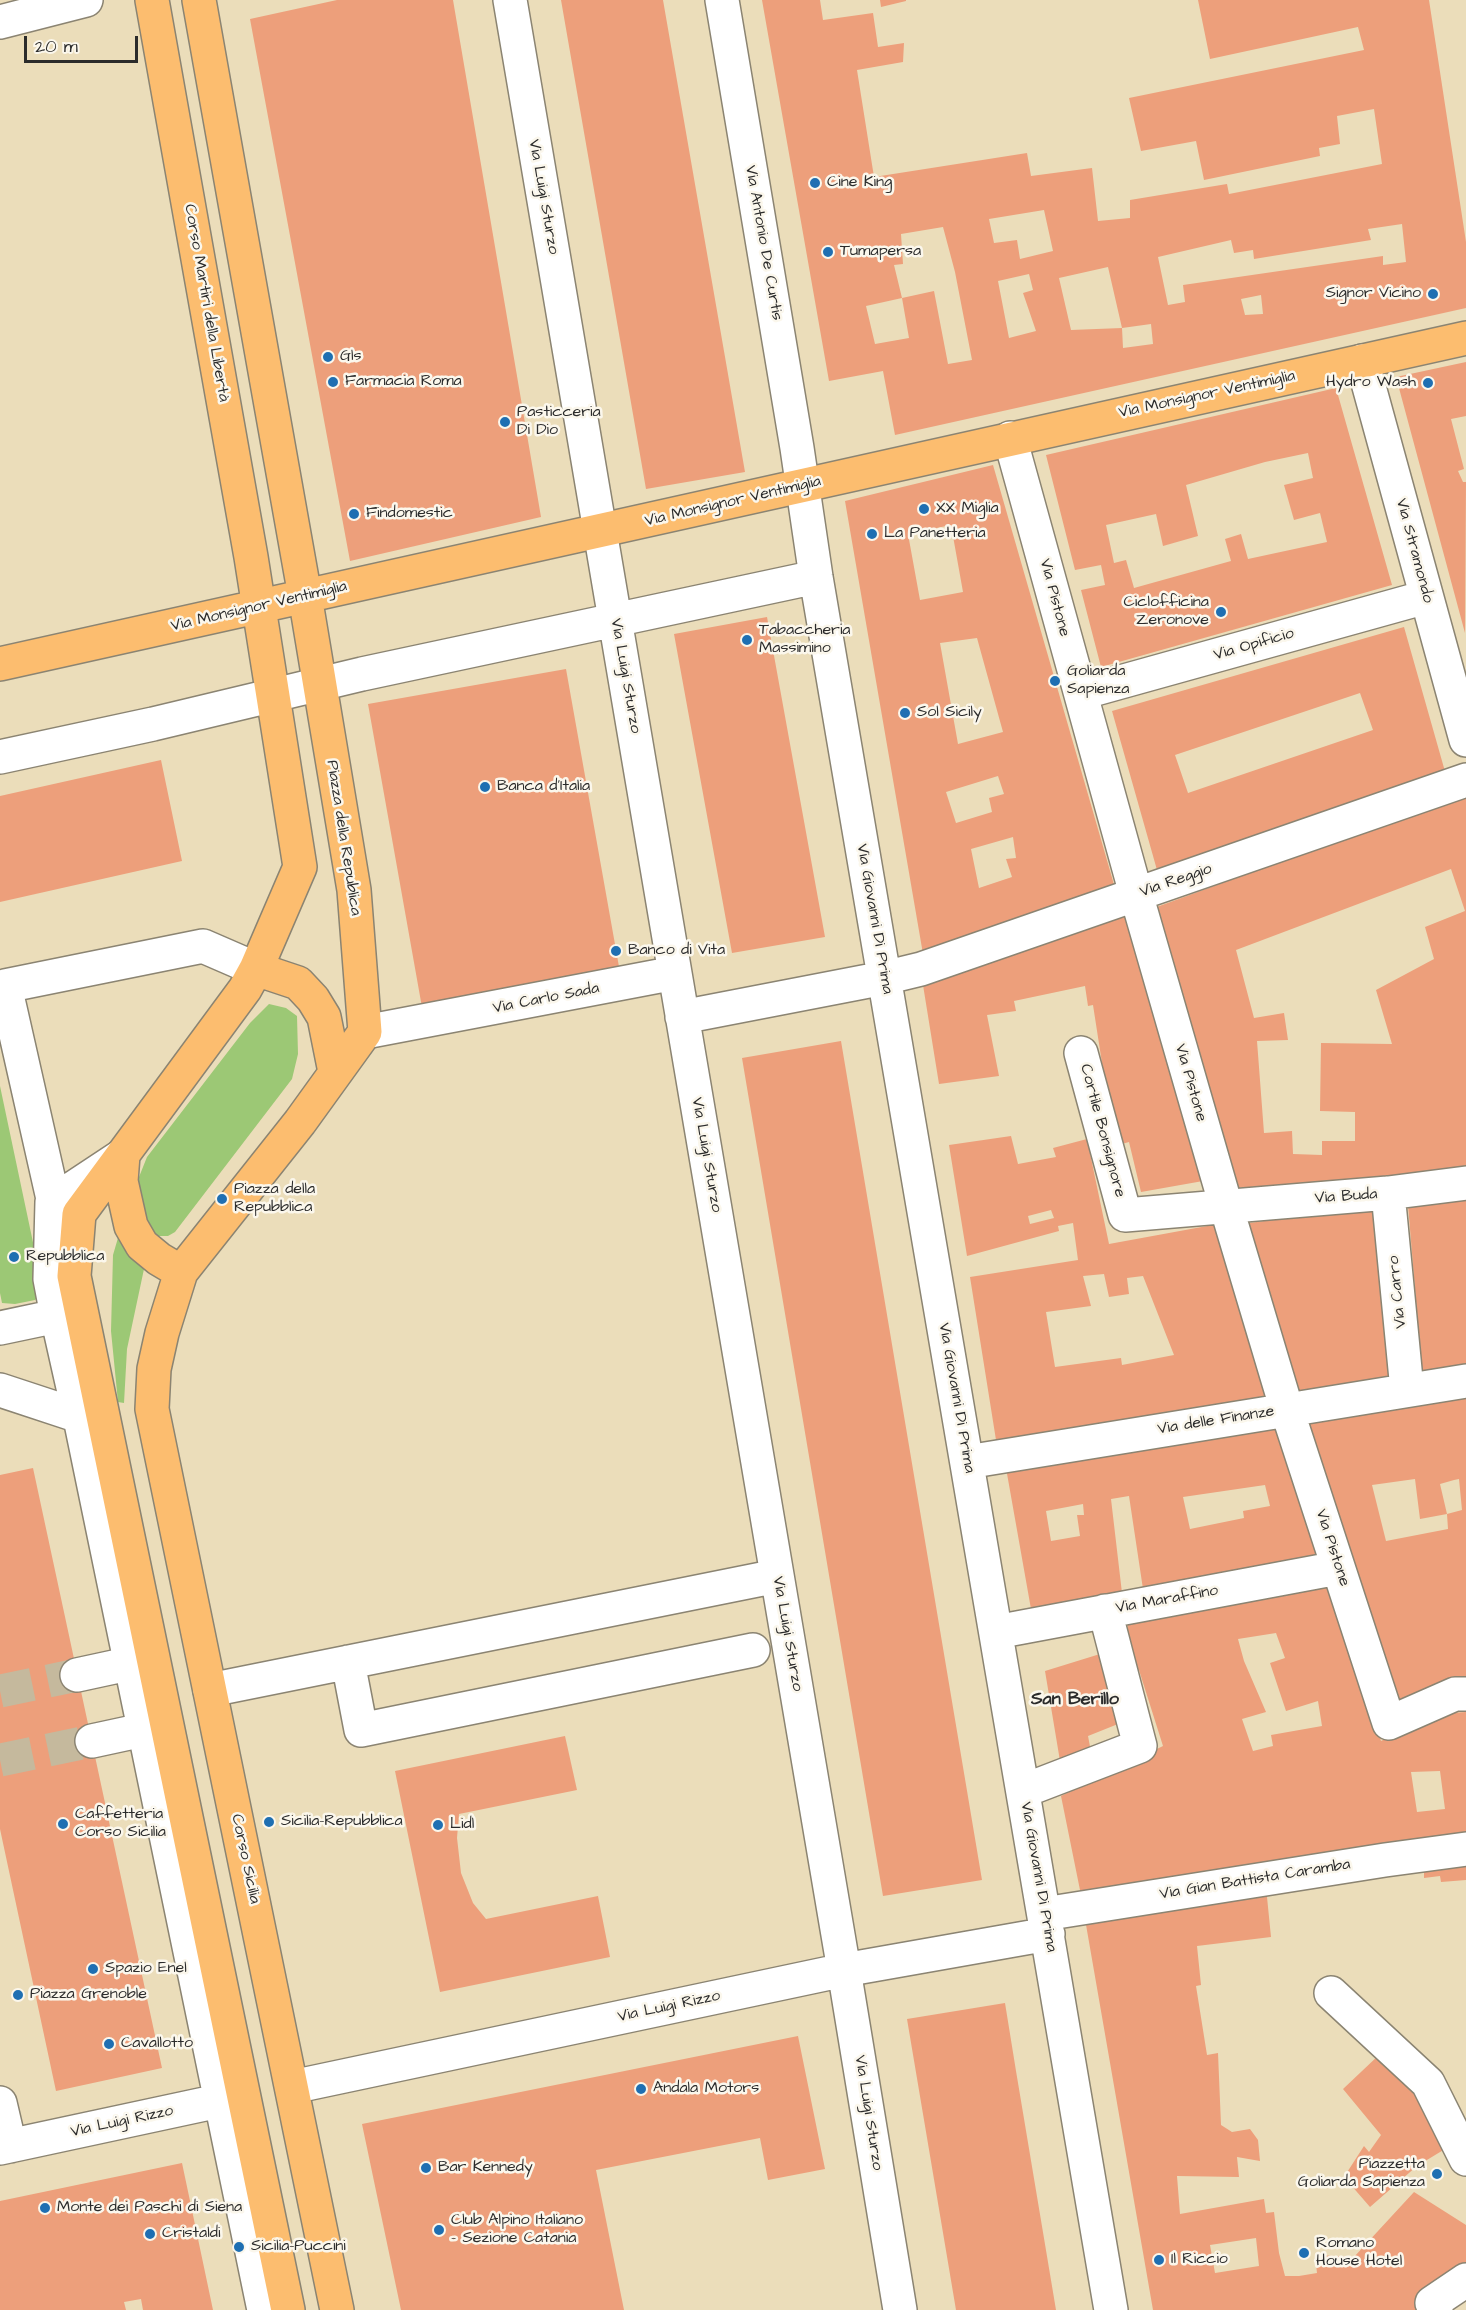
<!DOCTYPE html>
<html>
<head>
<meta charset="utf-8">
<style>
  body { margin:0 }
  #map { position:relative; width:1466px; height:2310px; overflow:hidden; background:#ebddba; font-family:"Architects Daughter",sans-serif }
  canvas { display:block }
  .scale { position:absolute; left:24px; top:36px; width:114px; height:27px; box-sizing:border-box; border:3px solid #2b2b2b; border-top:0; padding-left:8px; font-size:18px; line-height:21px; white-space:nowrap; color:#2b2b2b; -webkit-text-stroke:4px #fbf7ec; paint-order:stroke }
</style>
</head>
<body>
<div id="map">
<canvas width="1466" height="2310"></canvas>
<div class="scale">20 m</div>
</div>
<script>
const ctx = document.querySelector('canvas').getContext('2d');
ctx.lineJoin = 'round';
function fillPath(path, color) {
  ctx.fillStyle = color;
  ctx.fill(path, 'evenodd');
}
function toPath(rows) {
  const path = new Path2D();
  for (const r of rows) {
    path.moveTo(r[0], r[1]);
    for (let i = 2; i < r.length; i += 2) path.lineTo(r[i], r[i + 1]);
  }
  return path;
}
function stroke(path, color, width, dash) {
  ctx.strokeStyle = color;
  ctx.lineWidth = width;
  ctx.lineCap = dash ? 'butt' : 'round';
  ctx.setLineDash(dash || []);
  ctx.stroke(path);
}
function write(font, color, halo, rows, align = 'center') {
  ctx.font = font + ' "Architects Daughter",sans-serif';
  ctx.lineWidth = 5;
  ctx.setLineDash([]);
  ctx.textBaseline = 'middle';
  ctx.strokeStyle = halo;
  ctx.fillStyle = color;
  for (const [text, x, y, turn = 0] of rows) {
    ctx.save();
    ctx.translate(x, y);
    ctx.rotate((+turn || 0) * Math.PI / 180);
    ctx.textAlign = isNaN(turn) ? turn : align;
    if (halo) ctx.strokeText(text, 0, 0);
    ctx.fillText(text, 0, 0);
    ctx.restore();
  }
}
fillPath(toPath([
  [269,1004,286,1008,297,1016,298,1054,292,1079,175,1232,168,1236,157,1236,150,1230,140,1206,138,1193,139,1177,147,1157,250,1023],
  [0,1086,42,1285,40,1295,35,1300,15,1304,2,1303,0,1293],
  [120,1231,132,1254,144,1269,127,1349,124,1403,118,1402,111,1331,113,1255]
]), '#9cc875');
fillPath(toPath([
  [337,0,453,0,541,517,350,561,250,19],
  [561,0,663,0,745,472,646,489],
  [762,0,820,0,823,20,873,13,878,47,904,43,903,62,857,70,874,177,1027,153,1031,176,1092,168,1098,221,1130,218,1130,200,1227,184,1229,194,1382,164,1374,109,1337,116,1340,144,1319,148,1320,156,1204,180,1196,141,1141,151,1129,98,1364,50,1358,27,1210,59,1198,0,1429,0,1466,242,1466,308,895,435,883,371,829,381],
  [1044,210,1053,251,1020,259,1017,240,994,243,989,219],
  [1402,224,1406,262,1383,265,1383,256,1183,285,1185,302,1168,305,1158,257,1231,240,1234,253,1253,250,1254,259,1371,240,1368,229],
  [943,227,955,272,972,360,948,364,934,291,902,298,909,338,875,344,866,306,902,298,894,265,903,264,901,234],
  [1108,267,1122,328,1071,330,1059,278],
  [1029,274,1033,290,1023,293,1036,331,1009,338,998,281],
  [1261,295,1263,314,1245,315,1241,299],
  [1151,324,1153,344,1123,348,1122,328],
  [880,0,906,0,906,1,881,7],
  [1466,362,1466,416,1451,419,1464,469,1458,471,1463,482,1466,482,1465,633,1396,377],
  [1336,388,1392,585,1101,667,1081,590,1105,585,1101,565,1075,570,1046,455],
  [1308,453,1313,478,1284,485,1294,520,1320,513,1327,542,1248,559,1241,534,1225,539,1231,561,1134,588,1126,560,1114,563,1106,525,1156,514,1163,546,1198,536,1186,485,1265,462],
  [993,465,1115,888,923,954,845,501],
  [951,525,963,592,920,600,908,534],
  [977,638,1003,732,958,744,940,643],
  [998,776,1004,794,989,798,992,812,956,823,946,792],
  [1013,837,1016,858,1006,859,1012,877,979,888,971,849],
  [767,617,825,937,732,953,674,634],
  [1404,627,1446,775,1157,870,1112,711],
  [1360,693,1373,730,1188,793,1175,755],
  [566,669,621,978,423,1013,368,704],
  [161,760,182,861,0,902,0,796],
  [1466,794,1466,1173,1236,1188,1154,908],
  [1451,869,1465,911,1425,927,1434,959,1376,990,1392,1044,1321,1043,1320,1111,1355,1112,1355,1141,1322,1141,1322,1155,1293,1154,1292,1131,1264,1133,1257,1041,1288,1040,1284,1013,1254,1018,1236,950],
  [1129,915,1203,1181,1141,1192,1129,1142,1118,1145,1111,1121,1093,1005,1088,1006,1085,986,1014,1001,1016,1011,987,1015,999,1076,939,1084,923,985],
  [841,1041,982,1880,883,1896,742,1058],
  [1011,1136,1018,1164,1056,1157,1053,1148,1087,1139,1109,1244,1218,1224,1274,1398,996,1440,970,1277,1078,1260,1073,1223,1058,1226,1059,1231,967,1256,949,1145],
  [1051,1210,1054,1218,1030,1224,1028,1216],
  [1104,1274,1109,1297,1129,1294,1127,1278,1143,1276,1174,1355,1122,1365,1121,1358,1055,1367,1046,1312,1091,1306,1083,1276],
  [1466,1196,1466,1367,1422,1373,1408,1205],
  [1373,1207,1392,1378,1294,1393,1249,1223],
  [1466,1393,1466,1676,1457,1677,1394,1710,1304,1420],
  [1415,1479,1420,1519,1447,1514,1440,1484,1454,1480,1459,1479,1462,1510,1447,1514,1448,1529,1386,1541,1372,1485],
  [1280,1422,1319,1560,1143,1589,1129,1496,1111,1499,1122,1593,1031,1609,1006,1468],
  [1265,1485,1270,1506,1243,1511,1244,1518,1190,1529,1183,1497],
  [1083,1504,1084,1515,1077,1515,1080,1536,1051,1541,1046,1511],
  [33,1468,162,2068,56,2091,0,1829,0,1475],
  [1329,1586,1381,1741,1436,1714,1466,1712,1466,1841,1081,1895,1061,1796,1163,1746,1139,1670,1132,1672,1127,1621],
  [1276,1633,1285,1658,1270,1663,1286,1711,1318,1701,1322,1726,1271,1735,1273,1746,1253,1751,1242,1719,1266,1712,1244,1661,1238,1639],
  [1440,1771,1445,1809,1417,1812,1411,1772],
  [1100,1654,1118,1724,1088,1736,1092,1757,1061,1767,1045,1671],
  [565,1736,577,1790,459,1814,457,1838,461,1873,473,1903,486,1919,598,1896,610,1957,440,1992,395,1771],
  [1466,1856,1466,1880,1441,1882,1440,1876,1424,1878,1424,1860],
  [1266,1887,1271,1937,1197,1946,1201,1985,1196,1986,1207,2055,1218,2053,1221,2125,1232,2132,1250,2129,1258,2140,1260,2161,1237,2157,1239,2177,1177,2176,1180,2214,1264,2199,1266,2213,1274,2212,1279,2253,1285,2276,1299,2276,1317,2273,1315,2255,1354,2257,1414,2192,1466,2225,1466,2274,1420,2310,1153,2310,1085,1919],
  [1256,2238,1259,2266,1215,2273,1210,2245],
  [1005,2003,1016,2071,1056,2310,956,2310,907,2019],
  [798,2036,825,2169,768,2180,760,2138,596,2170,624,2310,401,2310,362,2124],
  [1380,2054,1422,2096,1450,2146,1417,2166,1370,2207,1344,2177,1364,2146,1369,2152,1381,2135,1343,2089],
  [182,2163,213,2310,143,2310,141,2299,124,2302,126,2310,0,2310,0,2201]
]), '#ed9f7b');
stroke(toPath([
  [0,1691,77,1675],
  [0,1760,92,1741]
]), '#c5b99d', 33, [33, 16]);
const minor = toPath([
  [510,0,844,1970,900,2310],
  [722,0,797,448,816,577,1111,2310],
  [0,22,86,0],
  [1362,361,1466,740],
  [1010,438,1136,894,1226,1206,1287,1410,1389,1723,1455,1694,1466,1694],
  [1081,693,1426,597],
  [0,757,153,724,362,674,816,577],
  [5,986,58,1221],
  [0,991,5,986,203,946,256,969],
  [682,1017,884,978,921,969,1466,780],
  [365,1032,675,973],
  [1081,1053,1125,1215,1388,1193,1466,1183],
  [1388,1193,1407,1390],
  [52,1202,50,1279,57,1316,81,1423,264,2310],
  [52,1202,120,1157],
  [0,1328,57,1316],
  [0,1390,79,1416],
  [967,1462,1466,1381],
  [996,1632,1338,1568],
  [348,1662,361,1730,753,1650],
  [77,1675,151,1659],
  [210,1690,777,1576],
  [92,1741,166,1725],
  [1023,1791,1140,1746,1105,1611],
  [1044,1914,1385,1860,1466,1849],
  [1331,1993,1428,2083,1466,2159],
  [292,2087,844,1970,1048,1934],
  [0,2103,10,2146],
  [0,2148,242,2096],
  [1436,2310,1432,2303,1466,2280]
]);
const major = toPath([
  [152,0,251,557,300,867,256,969,245,989,79,1214,74,1276,288,2310],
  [199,0,305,596,354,890,365,1032,300,1122,181,1272,162,1333,154,1369,152,1409,337,2310],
  [0,664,1466,338],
  [256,969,298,983,313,999,324,1017,335,1072],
  [123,1155,121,1181,131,1226,142,1245,159,1259,181,1272]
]);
stroke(minor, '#8b8472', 36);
stroke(major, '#8b8472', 36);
stroke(minor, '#fff', 33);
stroke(major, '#fcbd6f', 33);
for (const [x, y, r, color] of [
  [815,183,6,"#1f6fb2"],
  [828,252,6,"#1f6fb2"],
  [1433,294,6,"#1f6fb2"],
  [328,357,6,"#1f6fb2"],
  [333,382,6,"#1f6fb2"],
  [1428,383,6,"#1f6fb2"],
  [505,422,6,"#1f6fb2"],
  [924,509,6,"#1f6fb2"],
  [354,514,6,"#1f6fb2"],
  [872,534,6,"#1f6fb2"],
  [1221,612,6,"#1f6fb2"],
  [747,640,6,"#1f6fb2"],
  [1055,681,6,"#1f6fb2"],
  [905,713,6,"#1f6fb2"],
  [485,787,6,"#1f6fb2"],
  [616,951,6,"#1f6fb2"],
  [222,1199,6,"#1f6fb2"],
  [14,1257,6,"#1f6fb2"],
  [269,1822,6,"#1f6fb2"],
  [63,1824,6,"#1f6fb2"],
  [438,1825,6,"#1f6fb2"],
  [93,1969,6,"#1f6fb2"],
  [18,1995,6,"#1f6fb2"],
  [109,2044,6,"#1f6fb2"],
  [641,2089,6,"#1f6fb2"],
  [426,2168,6,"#1f6fb2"],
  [1437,2174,6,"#1f6fb2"],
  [45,2208,6,"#1f6fb2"],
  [439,2230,6,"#1f6fb2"],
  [150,2234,6,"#1f6fb2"],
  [239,2247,6,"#1f6fb2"],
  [1304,2253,6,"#1f6fb2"],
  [1159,2260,6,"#1f6fb2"]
]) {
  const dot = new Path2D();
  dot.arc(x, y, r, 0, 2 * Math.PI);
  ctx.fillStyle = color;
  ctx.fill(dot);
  stroke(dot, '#fbf7ec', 2);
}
write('16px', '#2b2b2b', '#fbf7ec', [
  ["Cine King",827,183],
  ["Tumapersa",840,252],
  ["Signor Vicino",1421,294,"right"],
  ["Gls",340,357],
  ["Farmacia Roma",345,382],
  ["Hydro Wash",1416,383,"right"],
  ["Pasticceria",517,413],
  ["Di Dio",517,431],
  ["XX Miglia",936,509],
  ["Findomestic",366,514],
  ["La Panetteria",884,534],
  ["Ciclofficina",1209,603,"right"],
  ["Zeronove",1209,621,"right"],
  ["Tabaccheria",759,631],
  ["Massimino",759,649],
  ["Goliarda",1067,672],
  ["Sapienza",1067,690],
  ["Sol Sicily",917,713],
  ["Banca d'Italia",497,787],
  ["Banco di Vita",628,951],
  ["Piazza della",234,1190],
  ["Repubblica",234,1208],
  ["Repubblica",26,1257],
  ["Caffetteria",75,1815],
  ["Corso Sicilia",75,1833],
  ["Sicilia-Repubblica",281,1822],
  ["Lidl",450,1825],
  ["Spazio Enel",105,1969],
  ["Piazza Grenoble",30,1995],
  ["Cavallotto",121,2044],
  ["Andala Motors",653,2089],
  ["Piazzetta",1425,2165,"right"],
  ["Goliarda Sapienza",1425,2183,"right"],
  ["Bar Kennedy",438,2168],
  ["Monte dei Paschi di Siena",57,2208],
  ["Club Alpino Italiano",451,2221],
  ["- Sezione Catania",451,2239],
  ["Cristaldi",162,2234],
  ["Romano",1316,2244],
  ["House Hotel",1316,2262],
  ["Sicilia-Puccini",251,2247],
  ["Il Riccio",1171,2260]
], 'left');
write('16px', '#2b2b2b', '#fbf7ec', [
  ["Via Luigi Sturzo",543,197,80],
  ["Via Antonio De Curtis",763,243,80],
  ["Corso Martiri della Libertà",206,303,80],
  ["Via Monsignor Ventimiglia",1207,395,-12],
  ["Via Monsignor Ventimiglia",733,502,-13],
  ["Via Stramondo",1414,551,75],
  ["Via Pistone",1054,598,75],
  ["Via Monsignor Ventimiglia",259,607,-13],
  ["Via Opificio",1254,645,-16],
  ["Via Luigi Sturzo",625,676,80],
  ["Piazza della Republica",343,838,81],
  ["Via Reggio",1176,881,-19],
  ["Via Giovanni Di Prima",874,919,80],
  ["Via Carlo Sada",546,999,-11],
  ["Via Pistone",1190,1083,74],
  ["Cortile Bonsignore",1102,1131,75],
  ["Via Luigi Sturzo",706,1155,80],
  ["Via Buda",1346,1197,-4],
  ["Via Carro",1398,1292,-96],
  ["Via Giovanni Di Prima",956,1398,80],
  ["Via delle Finanze",1216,1421,-9],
  ["Via Pistone",1332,1548,72],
  ["Via Maraffino",1167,1600,-10],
  ["Via Luigi Sturzo",787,1634,80],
  ["Corso Sicilia",245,1859,78],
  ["Via Giovanni Di Prima",1038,1877,80],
  ["Via Gian Battista Caramba",1255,1880,-9],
  ["Via Luigi Rizzo",669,2007,-12],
  ["Via Luigi Sturzo",868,2113,81],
  ["Via Luigi Rizzo",122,2122,-12]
]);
write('bold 18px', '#2b2b2b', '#fbf7ec', [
  ["San Berillo",1075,1700]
]);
</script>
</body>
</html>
